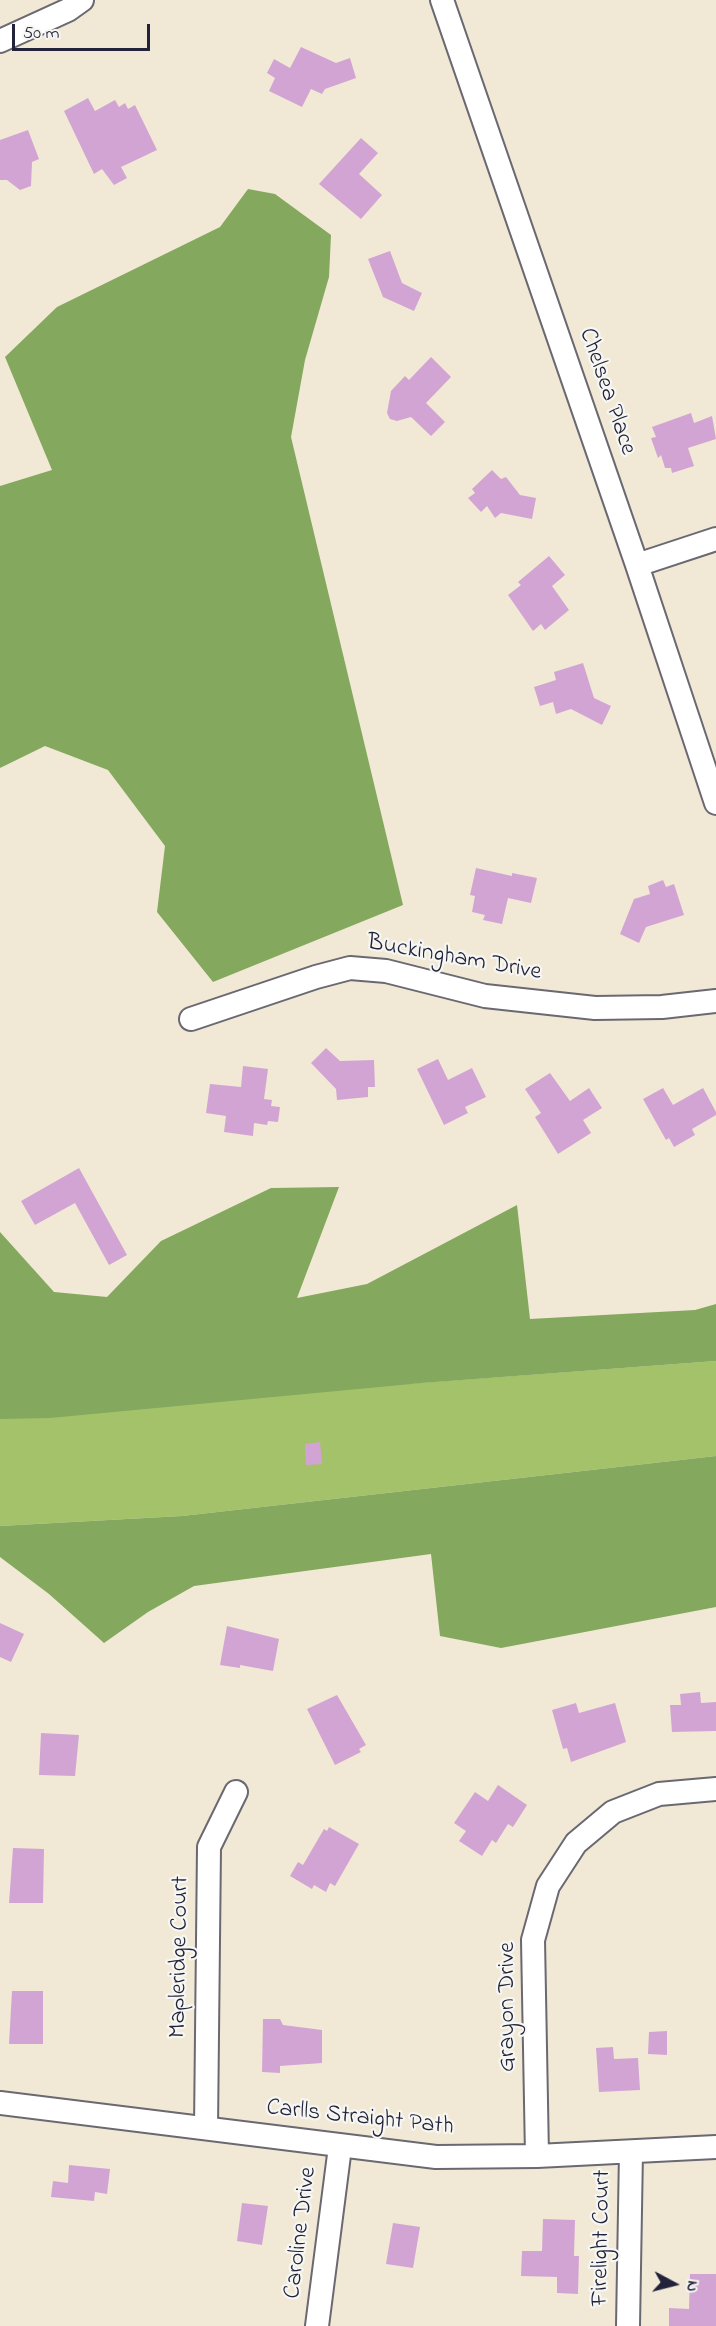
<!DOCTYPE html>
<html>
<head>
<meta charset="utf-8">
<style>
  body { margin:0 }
  #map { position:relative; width:716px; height:2326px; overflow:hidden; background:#f1e9d5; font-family:"Indie Flower",sans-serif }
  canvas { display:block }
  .north { position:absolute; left:644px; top:2254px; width:60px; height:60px; -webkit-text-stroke:4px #f6f6f2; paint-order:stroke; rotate:97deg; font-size:16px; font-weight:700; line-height:24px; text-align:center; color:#22223b }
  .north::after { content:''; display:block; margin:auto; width:21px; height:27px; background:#22223b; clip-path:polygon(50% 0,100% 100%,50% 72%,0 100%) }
  .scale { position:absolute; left:12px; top:24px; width:138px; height:27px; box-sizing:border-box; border:3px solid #22223b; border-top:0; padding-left:8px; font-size:18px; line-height:21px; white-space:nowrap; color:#22223b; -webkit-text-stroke:4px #f6f6f2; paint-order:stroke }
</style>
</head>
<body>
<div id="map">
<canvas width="716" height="2326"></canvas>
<div class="north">N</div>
<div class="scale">50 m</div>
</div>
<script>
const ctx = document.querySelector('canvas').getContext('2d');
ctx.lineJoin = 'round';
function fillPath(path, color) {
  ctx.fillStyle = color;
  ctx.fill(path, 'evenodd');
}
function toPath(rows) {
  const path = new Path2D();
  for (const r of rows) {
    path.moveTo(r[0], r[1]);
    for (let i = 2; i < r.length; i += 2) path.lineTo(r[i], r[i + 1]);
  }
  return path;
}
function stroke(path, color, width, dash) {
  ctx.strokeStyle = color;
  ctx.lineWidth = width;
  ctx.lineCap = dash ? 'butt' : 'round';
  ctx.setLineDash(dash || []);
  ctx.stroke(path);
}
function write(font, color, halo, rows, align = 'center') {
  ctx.font = font + ' "Indie Flower",sans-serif';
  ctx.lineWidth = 4.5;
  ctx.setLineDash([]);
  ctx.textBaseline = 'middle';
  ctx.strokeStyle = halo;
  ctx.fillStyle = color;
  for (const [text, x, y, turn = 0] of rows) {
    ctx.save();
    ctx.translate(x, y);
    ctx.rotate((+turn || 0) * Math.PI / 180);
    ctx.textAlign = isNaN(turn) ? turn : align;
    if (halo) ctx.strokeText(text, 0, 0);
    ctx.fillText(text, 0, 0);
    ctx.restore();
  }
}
fillPath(toPath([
  [716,1361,716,1456,182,1516,0,1526,0,1414]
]), '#a4c26a');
fillPath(toPath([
  [248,189,275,194,331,235,329,277,305,360,291,437,403,905,213,982,157,912,165,846,108,770,45,746,0,768,0,486,52,470,5,357,57,307,220,227],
  [339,1187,297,1298,367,1284,517,1205,530,1319,695,1310,716,1304,716,1361,422,1383,50,1418,0,1419,0,1232,54,1292,107,1297,161,1241,271,1188],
  [716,1456,716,1607,501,1648,440,1636,431,1554,194,1586,148,1612,104,1643,49,1594,0,1557,0,1526,182,1516]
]), '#83a85e');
fillPath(toPath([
  [301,47,336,63,350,58,356,78,325,89,322,94,311,89,302,107,269,91,275,78,267,73,274,59,290,68],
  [88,98,95,111,115,100,119,107,125,103,128,109,135,105,157,150,121,167,127,178,114,185,102,169,94,174,64,111],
  [28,130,39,159,32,162,31,186,20,190,7,180,0,180,0,140],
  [361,138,378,153,359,174,382,195,361,219,319,184],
  [390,251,402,283,422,293,414,311,383,297,368,259],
  [431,357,451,377,426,403,445,422,431,436,411,417,397,421,390,419,387,413,391,391,405,376,409,380],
  [691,413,694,423,712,416,716,439,688,448,694,466,672,473,671,468,665,468,661,455,658,458,651,438,656,437,652,427],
  [492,470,501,479,506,477,520,495,536,498,532,519,501,513,495,518,487,506,481,512,468,498,475,493,472,489],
  [549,556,565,575,552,586,569,610,545,630,541,624,533,631,508,595,521,585,518,582],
  [583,663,594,698,611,706,602,725,571,709,556,714,553,702,540,706,534,687,556,680,554,672],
  [476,868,512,876,512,873,537,878,531,903,508,898,502,924,483,920,485,915,472,912,475,896,470,895],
  [663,880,666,887,674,884,684,915,646,927,639,943,620,934,634,899,650,894,648,886],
  [326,1048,340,1061,374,1060,375,1087,368,1087,368,1097,337,1100,336,1089,311,1063],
  [438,1059,448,1080,472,1068,486,1097,465,1107,468,1113,444,1125,417,1069],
  [243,1066,268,1069,264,1099,272,1100,271,1106,280,1107,278,1122,268,1121,267,1125,254,1123,253,1136,224,1132,226,1116,206,1113,210,1084,241,1087],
  [550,1073,570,1101,589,1088,602,1108,583,1120,591,1133,558,1154,535,1117,541,1113,525,1089],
  [663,1088,673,1105,703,1088,716,1112,716,1115,692,1129,695,1135,674,1147,669,1138,666,1140,643,1099],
  [79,1168,127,1255,109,1265,75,1203,35,1225,21,1201],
  [320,1442,322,1464,306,1465,305,1444],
  [0,1623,24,1634,11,1662,0,1657],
  [227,1626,279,1639,273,1671,240,1665,240,1668,220,1665],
  [700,1692,701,1703,716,1702,716,1731,672,1732,670,1705,681,1705,680,1694],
  [337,1695,366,1745,359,1749,361,1752,335,1765,307,1709],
  [576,1703,579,1713,615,1703,626,1742,571,1762,567,1748,563,1749,552,1710],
  [41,1733,79,1735,75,1776,39,1775],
  [498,1785,527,1805,513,1827,508,1824,496,1843,492,1840,482,1856,459,1841,466,1831,454,1823,475,1792,488,1801],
  [329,1827,359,1844,335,1886,330,1883,326,1892,314,1885,312,1889,290,1876,298,1862,303,1865,324,1829,327,1831],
  [13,1848,44,1849,43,1903,9,1903],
  [12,1991,43,1991,43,2044,9,2044],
  [263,2019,280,2019,283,2025,322,2030,322,2063,280,2066,280,2073,262,2072],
  [667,2031,667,2055,648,2054,649,2032],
  [613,2047,614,2059,638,2058,640,2090,599,2092,596,2048],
  [69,2165,110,2169,107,2194,95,2192,94,2201,51,2197,53,2181,68,2183],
  [242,2203,268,2206,262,2245,237,2241],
  [543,2219,575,2220,574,2256,579,2256,578,2294,557,2293,557,2277,521,2276,522,2251,542,2251],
  [393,2223,420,2227,413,2268,386,2264],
  [690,2274,716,2274,716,2326,669,2326,669,2308,689,2309]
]), '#d2a4d4');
const minor = toPath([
  [442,0,637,565,716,803],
  [0,41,68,10,82,0],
  [637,565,716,539],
  [191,1019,316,977,350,968,386,971,485,996,595,1008,662,1007,716,1001],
  [0,2103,436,2157,537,2156,716,2147],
  [206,2128,209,1847,236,1792],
  [537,2156,533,1940,548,1886,576,1843,613,1812,659,1794,716,1789],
  [317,2326,340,2147],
  [628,2326,631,2152]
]);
stroke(minor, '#6a6871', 26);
stroke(minor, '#fff', 22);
write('24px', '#22223b', '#f6f6f2', [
  ["Chelsea Place",606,392,71],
  ["Buckingham Drive",454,959,10],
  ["Mapleridge Court",181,1957,-89],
  ["Grayon Drive",509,2007,-90],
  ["Carlls Straight Path",360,2119,6],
  ["Caroline Drive",302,2233,-83],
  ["Firelight Court",603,2238,-89]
]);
</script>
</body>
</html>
